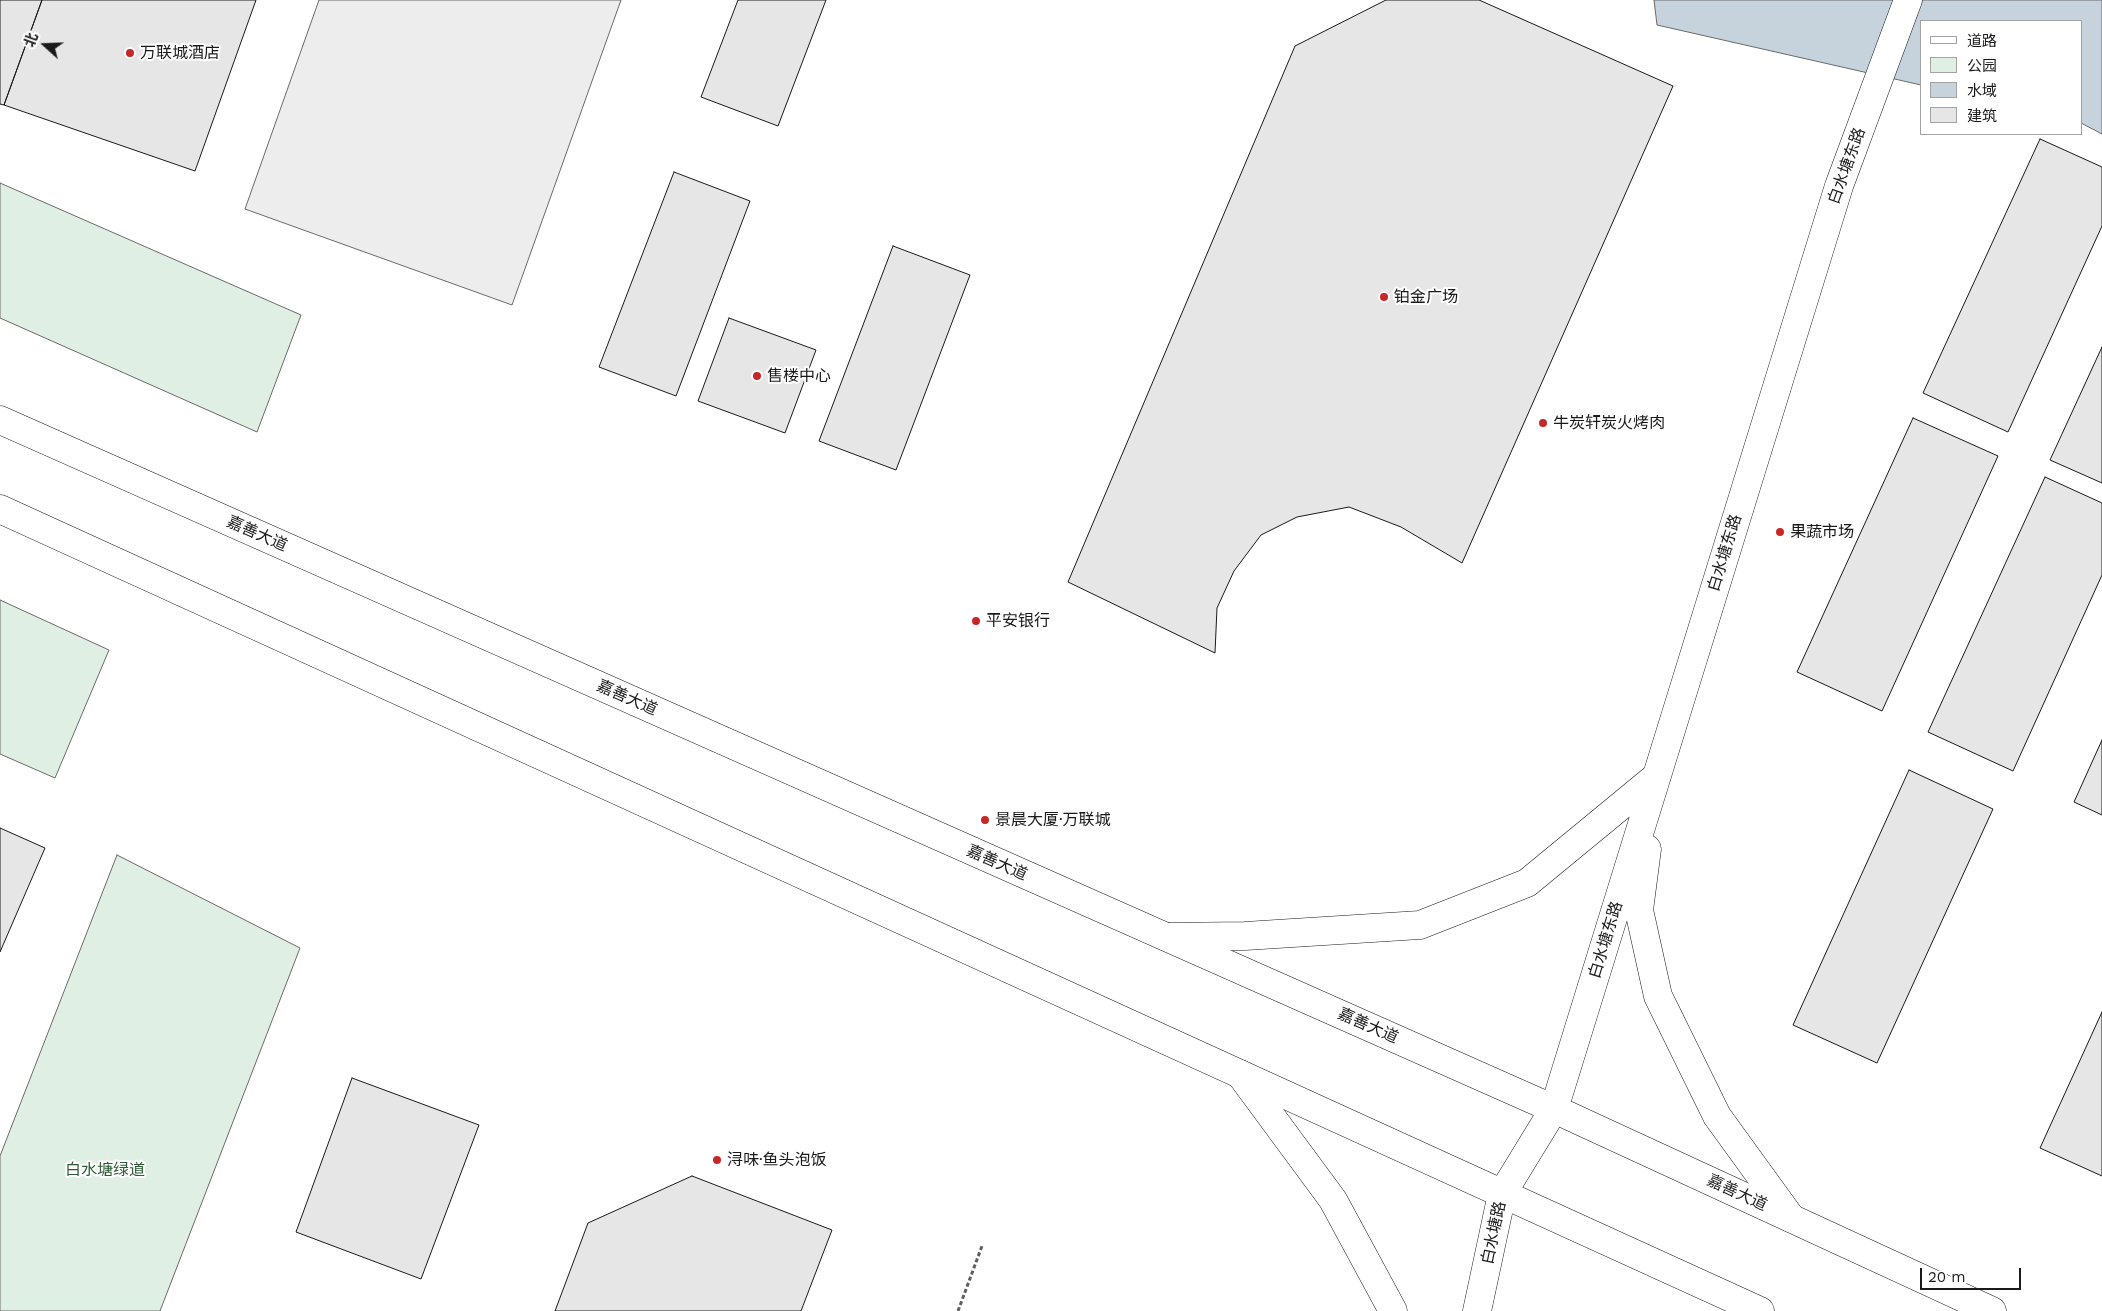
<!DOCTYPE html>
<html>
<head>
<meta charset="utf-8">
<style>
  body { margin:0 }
  #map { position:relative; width:2102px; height:1311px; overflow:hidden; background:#fff; font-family:"Work Sans","Noto Sans SC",sans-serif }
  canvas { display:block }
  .legend { position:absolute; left:1920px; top:20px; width:162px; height:115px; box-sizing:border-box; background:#fff; border:1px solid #a3a3a3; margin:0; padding:6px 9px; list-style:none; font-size:15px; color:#1a1a1a }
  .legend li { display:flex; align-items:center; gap:10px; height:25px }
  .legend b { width:25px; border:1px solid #a3a3a3 }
  .north { position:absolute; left:20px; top:20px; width:50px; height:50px; -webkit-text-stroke:4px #fff; paint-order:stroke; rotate:290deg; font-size:14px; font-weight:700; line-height:20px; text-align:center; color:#1a1a1a }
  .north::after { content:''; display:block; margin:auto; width:18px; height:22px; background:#1a1a1a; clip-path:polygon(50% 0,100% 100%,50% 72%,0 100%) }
  .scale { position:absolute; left:1920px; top:1268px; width:101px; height:22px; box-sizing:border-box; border:2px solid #1a1a1a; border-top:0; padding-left:6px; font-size:15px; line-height:18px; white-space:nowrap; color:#1a1a1a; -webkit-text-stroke:4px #fff; paint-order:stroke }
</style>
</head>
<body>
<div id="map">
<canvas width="2102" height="1311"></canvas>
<ul class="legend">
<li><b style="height:6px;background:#fff"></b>道路</li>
<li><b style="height:14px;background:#e0efe3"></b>公园</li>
<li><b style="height:14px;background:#c6d2dc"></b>水域</li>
<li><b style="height:14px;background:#e6e6e6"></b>建筑</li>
</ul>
<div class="north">北</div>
<div class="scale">20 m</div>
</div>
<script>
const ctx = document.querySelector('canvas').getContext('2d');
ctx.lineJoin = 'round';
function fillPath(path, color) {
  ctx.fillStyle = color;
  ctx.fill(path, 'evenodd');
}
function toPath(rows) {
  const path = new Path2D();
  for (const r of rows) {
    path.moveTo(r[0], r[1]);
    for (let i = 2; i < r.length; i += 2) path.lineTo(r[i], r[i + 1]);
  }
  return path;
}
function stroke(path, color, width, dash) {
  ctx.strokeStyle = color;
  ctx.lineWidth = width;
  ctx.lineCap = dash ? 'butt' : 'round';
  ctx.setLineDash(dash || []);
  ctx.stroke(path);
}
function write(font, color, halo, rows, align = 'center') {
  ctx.font = font + ' "Work Sans","Noto Sans SC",sans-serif';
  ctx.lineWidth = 4;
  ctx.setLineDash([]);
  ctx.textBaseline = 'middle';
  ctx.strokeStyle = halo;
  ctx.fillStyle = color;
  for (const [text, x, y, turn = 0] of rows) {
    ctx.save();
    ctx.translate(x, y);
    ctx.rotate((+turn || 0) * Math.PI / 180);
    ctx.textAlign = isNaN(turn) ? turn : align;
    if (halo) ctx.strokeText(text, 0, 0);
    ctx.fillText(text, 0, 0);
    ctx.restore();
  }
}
const green = toPath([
  [0,183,301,315,257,432,0,318,0,183],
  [0,600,109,650,55,778,0,754,0,600],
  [117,855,300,948,160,1311,0,1311,0,1156,117,855]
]);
fillPath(green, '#e0efe3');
stroke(green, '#6a6a6a', 1);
const parking = toPath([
  [319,0,621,0,512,305,245,209,319,0]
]);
fillPath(parking, '#ededed');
stroke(parking, '#6a6a6a', 1);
const water = toPath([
  [1654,0,2102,0,2102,134,2081,123,2081,21,1921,21,1921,85,1657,25,1654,0]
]);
fillPath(water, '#c6d2dc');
stroke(water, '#6a6a6a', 1);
const building = toPath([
  [0,0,42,0,4,105,0,104,0,0],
  [42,0,256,0,195,171,4,105,42,0],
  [738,0,826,0,778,126,701,97,738,0],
  [1386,0,1479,0,1673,86,1462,563,1401,527,1349,507,1297,517,1261,535,1234,571,1217,608,1215,653,1068,582,1295,46,1386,0],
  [2040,139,2102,167,2102,226,2008,432,1923,393,2040,139],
  [674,172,750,201,676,396,599,367,674,172],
  [893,246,970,275,896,470,819,441,893,246],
  [729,318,816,350,785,433,698,401,729,318],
  [2102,347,2102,483,2050,460,2102,347],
  [1913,418,1998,456,1882,711,1797,672,1913,418],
  [2045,477,2102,503,2102,575,2013,771,1928,732,2045,477],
  [2102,740,2102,815,2074,802,2102,740],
  [1909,770,1993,809,1877,1063,1793,1025,1909,770],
  [0,828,45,848,0,952,0,828],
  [2102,1012,2102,1176,2040,1148,2102,1012],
  [352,1078,479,1125,421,1279,296,1232,352,1078],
  [692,1176,832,1230,801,1311,555,1311,588,1223,692,1176]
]);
fillPath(building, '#e6e6e6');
stroke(building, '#1a1a1a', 1);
const secondary = toPath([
  [1647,849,1639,910,1658,996,1717,1116,1791,1218],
  [1167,937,1245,936,1420,925,1527,883,1657,776],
  [1240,1074,1333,1200,1393,1311],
  [1477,1311,1502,1194,1554,1109,1839,186,1908,0]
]);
const primary = toPath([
  [0,420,1554,1109,1992,1311],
  [0,509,1760,1311]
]);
stroke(secondary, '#1a1a1a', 29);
stroke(primary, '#1a1a1a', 29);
stroke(toPath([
  [958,1311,982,1246]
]), '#5f5f5f', 3, [4, 2.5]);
stroke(secondary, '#fff', 28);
stroke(primary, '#fff', 28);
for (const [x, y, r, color] of [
  [130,53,5,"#c62828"],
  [1384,297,5,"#c62828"],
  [757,376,5,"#c62828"],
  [1543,423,5,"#c62828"],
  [1780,532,5,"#c62828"],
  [976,621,5,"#c62828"],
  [985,820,5,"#c62828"],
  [717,1160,5,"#c62828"]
]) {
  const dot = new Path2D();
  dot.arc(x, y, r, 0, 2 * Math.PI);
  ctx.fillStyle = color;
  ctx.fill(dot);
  stroke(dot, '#fff', 2);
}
write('16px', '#1a1a1a', '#fff', [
  ["万联城酒店",140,53],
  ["铂金广场",1394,297],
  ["售楼中心",767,376],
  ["牛炭轩炭火烤肉",1553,423],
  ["果蔬市场",1790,532],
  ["平安银行",986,621],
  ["景晨大厦·万联城",995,820],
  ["浔味·鱼头泡饭",727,1160]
], 'left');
write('16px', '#1a1a1a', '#fff', [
  ["白水塘东路",1847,166,-70],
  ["嘉善大道",257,534,24],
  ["白水塘东路",1725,553,-73],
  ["嘉善大道",627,698,24],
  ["嘉善大道",997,863,24],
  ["白水塘东路",1606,940,-73],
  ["嘉善大道",1368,1026,24],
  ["嘉善大道",1737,1193,25],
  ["白水塘路",1494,1233,-78]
]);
write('16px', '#2b5a34', '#fff', [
  ["白水塘绿道",105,1170]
]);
</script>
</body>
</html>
